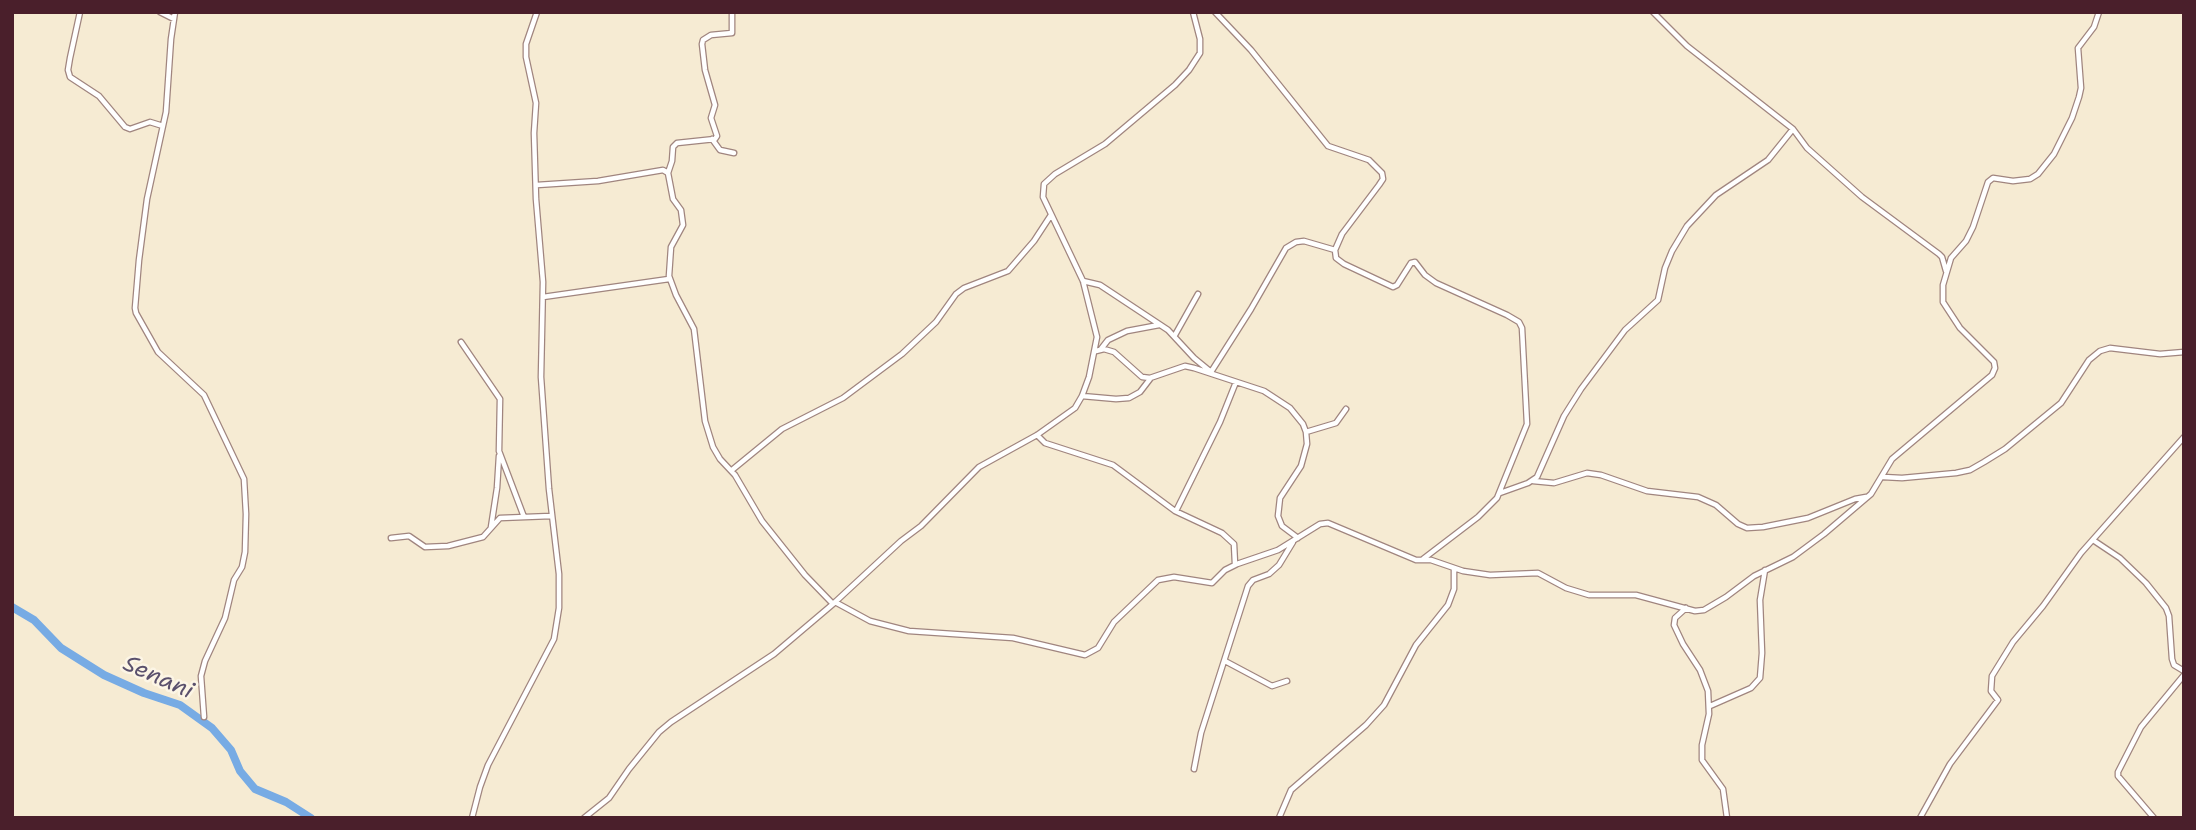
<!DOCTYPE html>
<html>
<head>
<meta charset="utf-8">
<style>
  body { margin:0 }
  #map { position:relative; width:2196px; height:830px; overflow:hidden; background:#f6ebd3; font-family:"Shantell Sans",sans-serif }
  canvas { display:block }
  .frame { position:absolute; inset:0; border:14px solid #4a1f2b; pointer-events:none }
</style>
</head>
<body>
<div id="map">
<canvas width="2196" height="830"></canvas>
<div class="frame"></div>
</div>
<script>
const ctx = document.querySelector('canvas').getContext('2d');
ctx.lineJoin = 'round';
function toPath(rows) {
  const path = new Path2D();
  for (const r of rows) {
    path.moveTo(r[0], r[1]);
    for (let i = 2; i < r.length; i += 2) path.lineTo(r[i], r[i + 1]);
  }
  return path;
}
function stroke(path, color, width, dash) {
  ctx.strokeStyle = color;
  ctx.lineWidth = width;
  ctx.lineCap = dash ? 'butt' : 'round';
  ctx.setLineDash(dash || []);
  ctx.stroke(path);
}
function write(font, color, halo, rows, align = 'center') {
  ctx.font = font + ' "Shantell Sans",sans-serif';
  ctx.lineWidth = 5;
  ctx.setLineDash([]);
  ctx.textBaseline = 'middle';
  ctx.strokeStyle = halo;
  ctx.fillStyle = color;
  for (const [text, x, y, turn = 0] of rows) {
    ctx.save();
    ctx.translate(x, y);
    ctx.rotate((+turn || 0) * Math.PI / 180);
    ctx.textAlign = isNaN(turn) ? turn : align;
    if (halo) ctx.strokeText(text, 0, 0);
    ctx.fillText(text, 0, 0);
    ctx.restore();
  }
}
stroke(toPath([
  [12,607,34,620,61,648,104,675,144,693,180,705,212,728,231,750,240,771,255,789,286,802,311,818]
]), '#77abe4', 8);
const minor = toPath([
  [80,12,70,58,68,70,70,77,99,96,125,127,130,129,150,122,163,126],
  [160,12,174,19],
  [175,12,171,39,166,112,147,199,139,260,135,308,136,313,158,352,204,395,244,479,246,514,245,552,242,567,234,580,225,618,205,661,201,676,204,717],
  [1215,12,1251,50,1328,146,1369,160,1382,173,1383,179,1379,185,1342,234,1335,250,1336,258,1344,264,1393,287,1397,285,1411,263,1415,262,1425,275,1436,283,1507,315,1519,322,1522,328,1527,424,1497,498,1478,517,1423,559],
  [1653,12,1687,46,1793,129,1807,148,1862,197,1939,254,1942,257,1946,271],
  [712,139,720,150,734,153],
  [668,173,672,161,673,147,677,143,715,139,717,136,711,118,715,105,705,70,702,44,703,40,711,35,732,33,732,12],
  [537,185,598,181,663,170,668,173,673,199,681,210,683,225,671,247,669,276,676,295,694,329,705,421,713,447,720,459,735,475,762,521,805,575,833,604],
  [1083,281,1100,285,1168,330,1194,358,1211,372,1251,309,1286,248,1296,242,1304,241,1335,250],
  [543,297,669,279],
  [1175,335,1198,294],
  [461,342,500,399,499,451,524,517],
  [1101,349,1108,340,1127,331,1159,325],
  [1096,351,1104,349,1114,352,1142,377,1150,378,1185,366,1194,368,1264,391,1290,408,1303,424,1306,432,1307,444,1301,466,1280,498,1278,516,1282,526,1298,538],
  [1082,396,1116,399,1129,398,1140,392,1150,379],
  [1306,432,1336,423,1346,409],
  [1037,435,1045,443,1113,465,1175,511,1222,533,1234,544,1235,564],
  [732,470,782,429,843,398,902,354,936,322,956,294,964,288,1008,271,1034,241,1051,215],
  [1883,477,1902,478,1956,473,1970,470,1984,462,2005,449,2061,403,2089,360,2100,351,2110,348,2160,354,2184,352],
  [1533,481,1554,483,1587,473,1601,475,1647,491,1698,497,1716,505,1738,524,1747,528,1763,527,1808,518,1855,499,1866,497],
  [1500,493,1528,483,1537,477,1564,416,1581,389,1625,330,1658,300,1665,268,1672,251,1687,226,1716,195,1768,160,1793,129],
  [1176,511,1220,422,1236,382],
  [491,527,497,488,499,456],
  [391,538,409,536,425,547,448,546,483,537,500,518,551,516],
  [2093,540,2120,558,2146,583,2166,608,2169,616,2172,659,2174,665,2184,671],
  [835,602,870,621,909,631,1013,638,1085,655,1098,648,1114,622,1158,580,1174,577,1212,583,1225,570,1237,564,1278,550,1320,524,1328,523,1416,560,1431,560,1463,571,1490,575,1538,573,1566,588,1589,595,1636,595,1695,611,1704,610,1726,597,1754,576,1793,557,1824,534,1871,494,1892,459,1992,375,1995,368,1994,362,1960,328,1943,302,1943,285,1951,258,1966,241,1973,227,1988,182,1993,178,2013,181,2030,179,2038,174,2054,154,2072,118,2079,97,2081,88,2078,48,2094,27,2099,12],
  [1686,608,1675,618,1674,625,1683,644,1700,670,1708,691,1709,714,1702,745,1702,760,1723,789,1727,818],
  [1225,661,1272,686,1287,681],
  [1710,706,1751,688,1760,678,1762,653,1760,600,1765,570],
  [1194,769,1201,733,1248,586,1253,580,1269,574,1279,565,1293,542],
  [472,818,480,787,488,765,554,639,559,608,559,574,549,489,541,377,543,282,536,199,534,133,536,103,526,57,526,44,537,12],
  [584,818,609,798,629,769,659,732,671,722,774,654,833,604,901,541,921,526,979,467,1037,435,1075,408,1082,396,1089,377,1097,337,1083,281,1043,197,1044,184,1055,174,1105,144,1175,85,1189,70,1200,53,1200,39,1193,12],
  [1279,818,1291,790,1366,725,1384,705,1416,645,1448,605,1454,589,1454,568],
  [1920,818,1950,764,1998,700,1991,691,1992,676,2013,642,2043,606,2081,553,2184,437],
  [2154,818,2118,776,2118,772,2141,727,2184,675]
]);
stroke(minor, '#a0857f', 7);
stroke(minor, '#fff', 4.5);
write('italic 23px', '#5a506c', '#fcf5e5', [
  ["Senani",158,678,24]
]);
</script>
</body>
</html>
